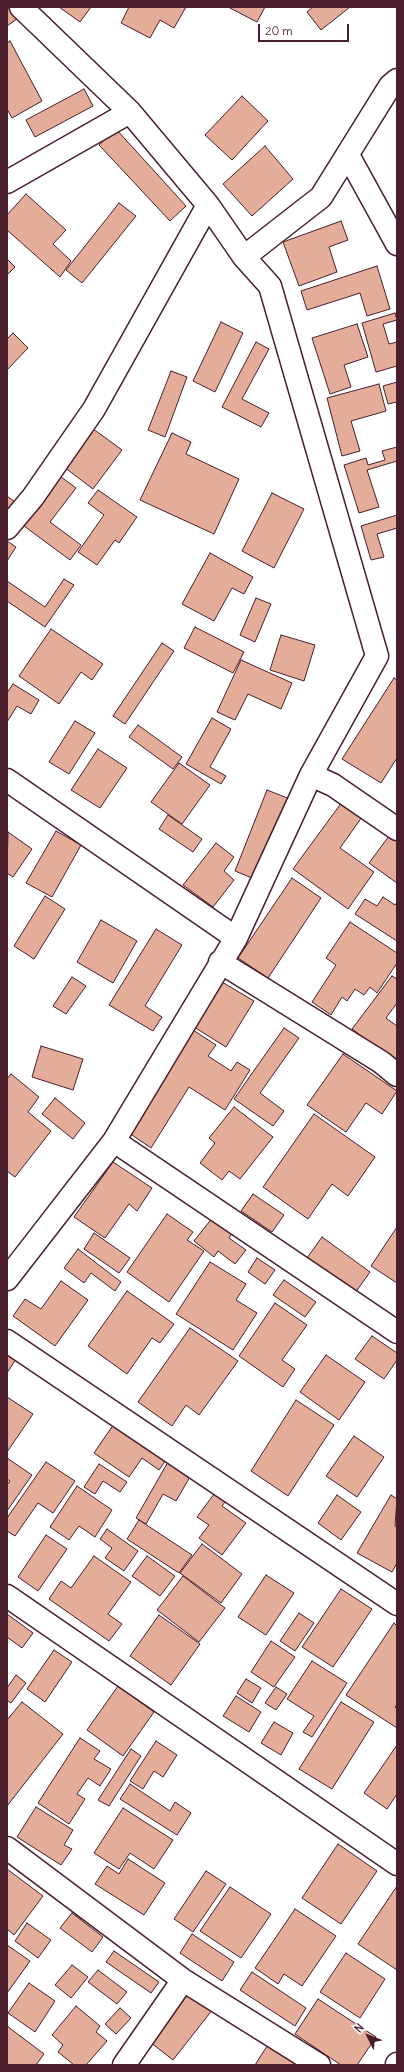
<!DOCTYPE html>
<html>
<head>
<meta charset="utf-8">
<style>
  body { margin:0 }
  #map { position:relative; width:404px; height:2072px; overflow:hidden; background:#fff; font-family:Delius,sans-serif }
  canvas { display:block }
  .frame { position:absolute; inset:0; border:8px solid #4a1f2b; pointer-events:none }
  .north { position:absolute; left:348px; top:2016px; width:40px; height:40px; -webkit-text-stroke:3px #fff; paint-order:stroke; rotate:312deg; font-size:11px; font-weight:700; line-height:16px; text-align:center; color:#4a1f2b }
  .north::after { content:''; display:block; margin:auto; width:14px; height:18px; background:#4a1f2b; clip-path:polygon(50% 0,100% 100%,50% 72%,0 100%) }
  .scale { position:absolute; left:258px; top:24px; width:91px; height:18px; box-sizing:border-box; border:2px solid #4a1f2b; border-top:0; padding-left:5px; font-size:12px; line-height:14px; white-space:nowrap; color:#4a1f2b; -webkit-text-stroke:3px #fff; paint-order:stroke }
</style>
</head>
<body>
<div id="map">
<canvas width="404" height="2072"></canvas>
<div class="frame"></div>
<div class="north">N</div>
<div class="scale">20 m</div>
</div>
<script>
const ctx = document.querySelector('canvas').getContext('2d');
ctx.lineJoin = 'round';
function fillPath(path, color) {
  ctx.fillStyle = color;
  ctx.fill(path, 'evenodd');
}
function toPath(rows) {
  const path = new Path2D();
  for (const r of rows) {
    path.moveTo(r[0], r[1]);
    for (let i = 2; i < r.length; i += 2) path.lineTo(r[i], r[i + 1]);
  }
  return path;
}
function stroke(path, color, width, dash) {
  ctx.strokeStyle = color;
  ctx.lineWidth = width;
  ctx.lineCap = dash ? 'butt' : 'round';
  ctx.setLineDash(dash || []);
  ctx.stroke(path);
}
const building = toPath([
  [7,7,17,19,7,26,7,7],
  [59,7,91,7,80,22,59,7],
  [129,7,186,7,174,28,160,20,150,38,121,23,129,7],
  [228,7,265,7,257,22,228,7],
  [313,7,350,7,321,30,307,12,313,7],
  [10,41,42,101,12,118,7,109,7,43,10,41],
  [84,89,93,106,35,137,26,120,84,89],
  [242,96,268,121,232,160,205,135,242,96],
  [116,129,186,206,170,221,99,145,116,129],
  [265,146,293,179,252,216,223,184,265,146],
  [26,194,66,230,53,244,71,261,60,277,7,230,7,215,26,194],
  [119,203,136,216,82,283,66,270,119,203],
  [341,221,348,240,329,247,337,272,299,286,283,242,341,221],
  [7,259,15,267,7,275,7,259],
  [377,266,390,309,367,316,360,293,307,310,301,291,377,266],
  [395,313,397,320,383,324,389,344,397,342,397,366,376,372,362,323,395,313],
  [221,322,243,333,215,392,193,381,221,322],
  [357,324,368,357,344,365,351,387,330,394,312,338,357,324],
  [13,333,28,348,7,370,7,339,13,333],
  [256,342,269,349,242,399,269,413,261,427,222,407,256,342],
  [171,371,187,377,165,437,148,430,171,371],
  [397,382,397,402,388,404,383,386,397,382],
  [379,384,386,411,351,421,360,451,342,456,327,398,379,384],
  [92,428,122,450,93,489,64,467,92,428],
  [172,433,191,442,186,454,239,479,214,534,140,500,172,433],
  [397,447,397,461,367,470,379,507,359,513,344,465,366,458,368,465,385,460,382,451,397,447],
  [57,474,76,488,50,522,81,545,70,560,20,523,57,474],
  [98,490,137,517,119,543,115,540,97,565,78,552,104,515,88,503,98,490],
  [272,493,304,509,274,568,242,551,272,493],
  [7,496,19,505,7,521,7,496],
  [397,515,397,528,377,534,384,557,371,560,361,526,397,515],
  [7,541,16,547,7,561,7,541],
  [210,553,253,577,244,594,232,588,214,621,182,604,210,553],
  [64,579,74,585,45,627,7,601,7,581,45,607,64,579],
  [256,598,271,604,255,642,240,635,256,598],
  [195,627,244,652,233,673,184,648,195,627],
  [51,629,103,664,92,680,81,672,59,704,19,676,51,629],
  [281,635,315,645,304,681,270,670,281,635],
  [162,643,174,651,125,724,113,716,162,643],
  [241,660,292,683,281,709,248,694,235,720,217,712,241,660],
  [394,678,397,680,397,758,381,783,342,759,394,678],
  [13,684,39,700,31,714,17,706,7,722,7,693,13,684],
  [212,718,231,729,210,767,226,776,221,784,186,764,212,718],
  [75,721,95,733,69,774,49,762,75,721],
  [138,725,182,757,173,769,129,737,138,725],
  [98,749,127,768,100,808,71,790,98,749],
  [179,763,210,785,182,824,151,802,179,763],
  [267,790,290,799,257,880,235,871,267,790],
  [342,802,362,817,340,848,374,872,348,909,293,869,342,802],
  [168,815,202,839,193,852,159,829,168,815],
  [56,831,81,845,52,897,26,883,56,831],
  [8,832,32,849,13,877,7,873,8,832],
  [392,832,397,836,397,883,369,863,392,832],
  [216,843,234,857,224,871,234,880,213,907,183,885,216,843],
  [292,878,321,898,268,978,238,958,292,878],
  [45,896,65,909,34,959,14,946,45,896],
  [383,897,395,905,397,902,397,941,355,914,365,899,377,906,383,897],
  [101,920,137,941,113,983,77,962,101,920],
  [350,922,397,953,397,963,377,993,370,987,364,995,355,989,347,1001,342,997,331,1015,312,1002,336,965,326,958,350,922],
  [156,929,182,945,145,1006,162,1017,153,1031,109,1005,156,929],
  [392,976,397,979,397,1003,386,1018,397,1026,397,1062,352,1029,392,976],
  [72,977,86,986,66,1014,53,1006,72,977],
  [222,982,254,1001,226,1047,194,1027,222,982],
  [284,1028,299,1038,260,1093,284,1111,273,1126,234,1099,284,1028],
  [193,1030,216,1045,208,1056,231,1071,237,1062,250,1070,225,1110,189,1087,151,1148,129,1133,193,1030],
  [41,1046,83,1059,73,1090,32,1077,41,1046],
  [343,1054,397,1091,382,1114,366,1103,346,1132,307,1105,343,1054],
  [11,1074,39,1097,28,1112,51,1131,15,1177,7,1171,7,1079,11,1074],
  [55,1098,85,1123,73,1139,42,1114,55,1098],
  [234,1107,273,1137,240,1179,229,1171,222,1180,200,1163,215,1143,209,1138,234,1107],
  [314,1114,375,1157,348,1196,332,1184,308,1219,263,1187,314,1114],
  [113,1162,152,1188,137,1211,129,1204,105,1238,74,1217,113,1162],
  [253,1194,284,1215,272,1232,241,1211,253,1194],
  [167,1214,193,1232,187,1240,204,1251,169,1302,127,1272,167,1214],
  [213,1217,233,1232,229,1238,246,1250,235,1264,218,1251,214,1257,194,1241,213,1217],
  [397,1227,397,1283,371,1266,397,1227],
  [94,1233,130,1258,119,1273,84,1249,94,1233],
  [322,1237,370,1272,355,1293,307,1258,322,1237],
  [78,1249,121,1282,115,1291,91,1273,84,1283,64,1268,78,1249],
  [257,1258,275,1270,265,1284,248,1272,257,1258],
  [210,1262,246,1284,236,1300,257,1313,233,1350,176,1314,210,1262],
  [284,1280,316,1302,305,1317,273,1295,284,1280],
  [61,1281,88,1300,55,1346,13,1316,25,1299,41,1309,61,1281],
  [127,1291,174,1324,160,1343,152,1338,127,1374,88,1346,127,1291],
  [275,1303,307,1325,282,1360,295,1369,283,1387,239,1356,275,1303],
  [190,1328,238,1361,199,1415,186,1405,172,1426,138,1402,190,1328],
  [372,1336,397,1353,397,1360,384,1379,355,1359,372,1336],
  [7,1354,16,1359,7,1373,7,1354],
  [326,1355,365,1382,339,1420,300,1392,326,1355],
  [7,1397,33,1414,7,1452,7,1397],
  [296,1400,334,1425,288,1496,251,1471,296,1400],
  [116,1421,168,1457,159,1470,142,1458,129,1477,94,1453,116,1421],
  [354,1436,384,1457,357,1497,326,1476,354,1436],
  [7,1458,32,1475,7,1511,7,1485,10,1481,7,1479,7,1458],
  [46,1462,75,1481,53,1513,38,1503,15,1536,7,1531,7,1518,46,1462],
  [168,1462,191,1475,176,1501,163,1494,146,1524,136,1518,168,1462],
  [99,1464,127,1482,120,1492,103,1481,95,1494,84,1487,99,1464],
  [77,1486,112,1510,95,1537,79,1526,69,1540,50,1527,77,1486],
  [214,1494,225,1502,222,1506,246,1523,222,1555,199,1538,209,1525,197,1517,214,1494],
  [337,1495,361,1512,341,1540,318,1523,337,1495],
  [391,1495,397,1499,395,1526,397,1527,397,1563,392,1572,357,1553,391,1495],
  [139,1520,192,1555,179,1573,127,1539,139,1520],
  [107,1529,138,1551,124,1571,105,1558,112,1548,100,1539,107,1529],
  [46,1535,67,1549,38,1591,18,1577,46,1535],
  [202,1544,242,1574,221,1603,180,1573,202,1544],
  [94,1556,131,1582,108,1614,122,1624,109,1641,49,1599,61,1581,71,1588,94,1556],
  [147,1556,175,1576,160,1596,132,1576,147,1556],
  [266,1575,294,1593,266,1635,238,1617,266,1575],
  [183,1576,225,1608,199,1642,157,1610,183,1576],
  [341,1589,372,1609,333,1667,302,1647,341,1589],
  [299,1613,314,1623,295,1651,280,1641,299,1613],
  [7,1614,33,1633,22,1648,7,1637,7,1614],
  [159,1615,200,1644,171,1685,130,1656,159,1615],
  [394,1623,397,1626,397,1704,395,1707,397,1709,397,1728,346,1695,394,1623],
  [271,1641,295,1657,274,1687,251,1672,271,1641],
  [54,1650,72,1662,45,1702,27,1689,54,1650],
  [312,1661,347,1683,312,1737,303,1732,314,1716,287,1699,312,1661],
  [16,1675,26,1683,11,1703,7,1700,7,1688,16,1675],
  [246,1679,261,1688,252,1703,237,1693,246,1679],
  [118,1686,154,1712,123,1756,87,1730,118,1686],
  [276,1687,287,1694,276,1710,265,1703,276,1687],
  [236,1696,261,1712,249,1732,223,1716,236,1696],
  [22,1702,63,1734,7,1806,7,1720,22,1702],
  [341,1702,374,1722,332,1789,299,1769,341,1702],
  [274,1722,293,1733,281,1755,261,1743,274,1722],
  [80,1738,100,1751,94,1759,111,1769,100,1786,88,1778,77,1794,85,1799,69,1824,38,1803,80,1738],
  [156,1741,177,1755,163,1777,154,1771,143,1789,130,1781,156,1741],
  [397,1745,397,1794,387,1809,364,1793,397,1745],
  [131,1749,141,1756,109,1806,98,1800,131,1749],
  [130,1784,170,1811,175,1802,191,1813,177,1835,120,1799,130,1784],
  [36,1807,73,1830,64,1845,72,1849,61,1865,17,1837,36,1807],
  [123,1808,173,1840,154,1869,130,1853,119,1869,94,1853,123,1808],
  [338,1844,377,1871,341,1924,302,1898,338,1844],
  [128,1859,165,1883,144,1915,95,1884,107,1866,119,1874,128,1859],
  [7,1869,43,1896,14,1935,7,1929,7,1869],
  [206,1871,226,1884,193,1932,174,1919,206,1871],
  [397,1886,397,1970,358,1944,397,1886],
  [230,1887,271,1914,241,1958,200,1931,230,1887],
  [295,1909,336,1936,302,1986,284,1974,278,1984,255,1968,295,1909],
  [72,1913,103,1937,92,1952,60,1928,72,1913],
  [27,1923,51,1940,38,1958,15,1941,27,1923],
  [192,1934,234,1962,222,1981,180,1953,192,1934],
  [7,1945,30,1961,7,1993,7,1945],
  [114,1951,159,1982,151,1993,106,1962,114,1951],
  [346,1953,385,1979,360,2018,320,1992,346,1953],
  [72,1965,88,1977,71,1998,55,1985,72,1965],
  [98,1970,127,1992,117,2004,88,1982,98,1970],
  [252,1972,306,2008,295,2026,240,1990,252,1972],
  [29,1983,55,2001,35,2032,8,2013,29,1983],
  [190,1991,213,2009,173,2060,150,2042,190,1991],
  [318,1999,376,2037,357,2065,341,2065,295,2034,318,1999],
  [76,2006,100,2026,96,2032,107,2041,86,2065,74,2065,58,2052,63,2045,52,2035,76,2006],
  [120,2008,131,2018,116,2034,105,2024,120,2008],
  [7,2026,44,2054,36,2065,7,2065,7,2026],
  [269,2043,304,2065,255,2065,269,2043]
]);
fillPath(building, '#e4ad9a');
stroke(building, '#4a1f2b', 1);
const minor = toPath([
  [348,155,397,244],
  [7,182,130,112],
  [244,257,321,197,390,86,397,80],
  [7,528,33,497,94,409,208,205],
  [311,775,333,785,397,829],
  [7,780,236,938],
  [220,962,381,1062,397,1075],
  [114,1141,397,1332],
  [7,1279,114,1141,236,938,311,775,377,656,270,286,244,257,208,205,130,112,21,7],
  [7,1341,397,1604],
  [7,1596,397,1864],
  [7,1848,183,1980,319,2065],
  [124,2065,183,1980],
  [397,2065,397,2064]
]);
stroke(minor, '#4a1f2b', 25);
stroke(minor, '#fff', 22);
</script>
</body>
</html>
